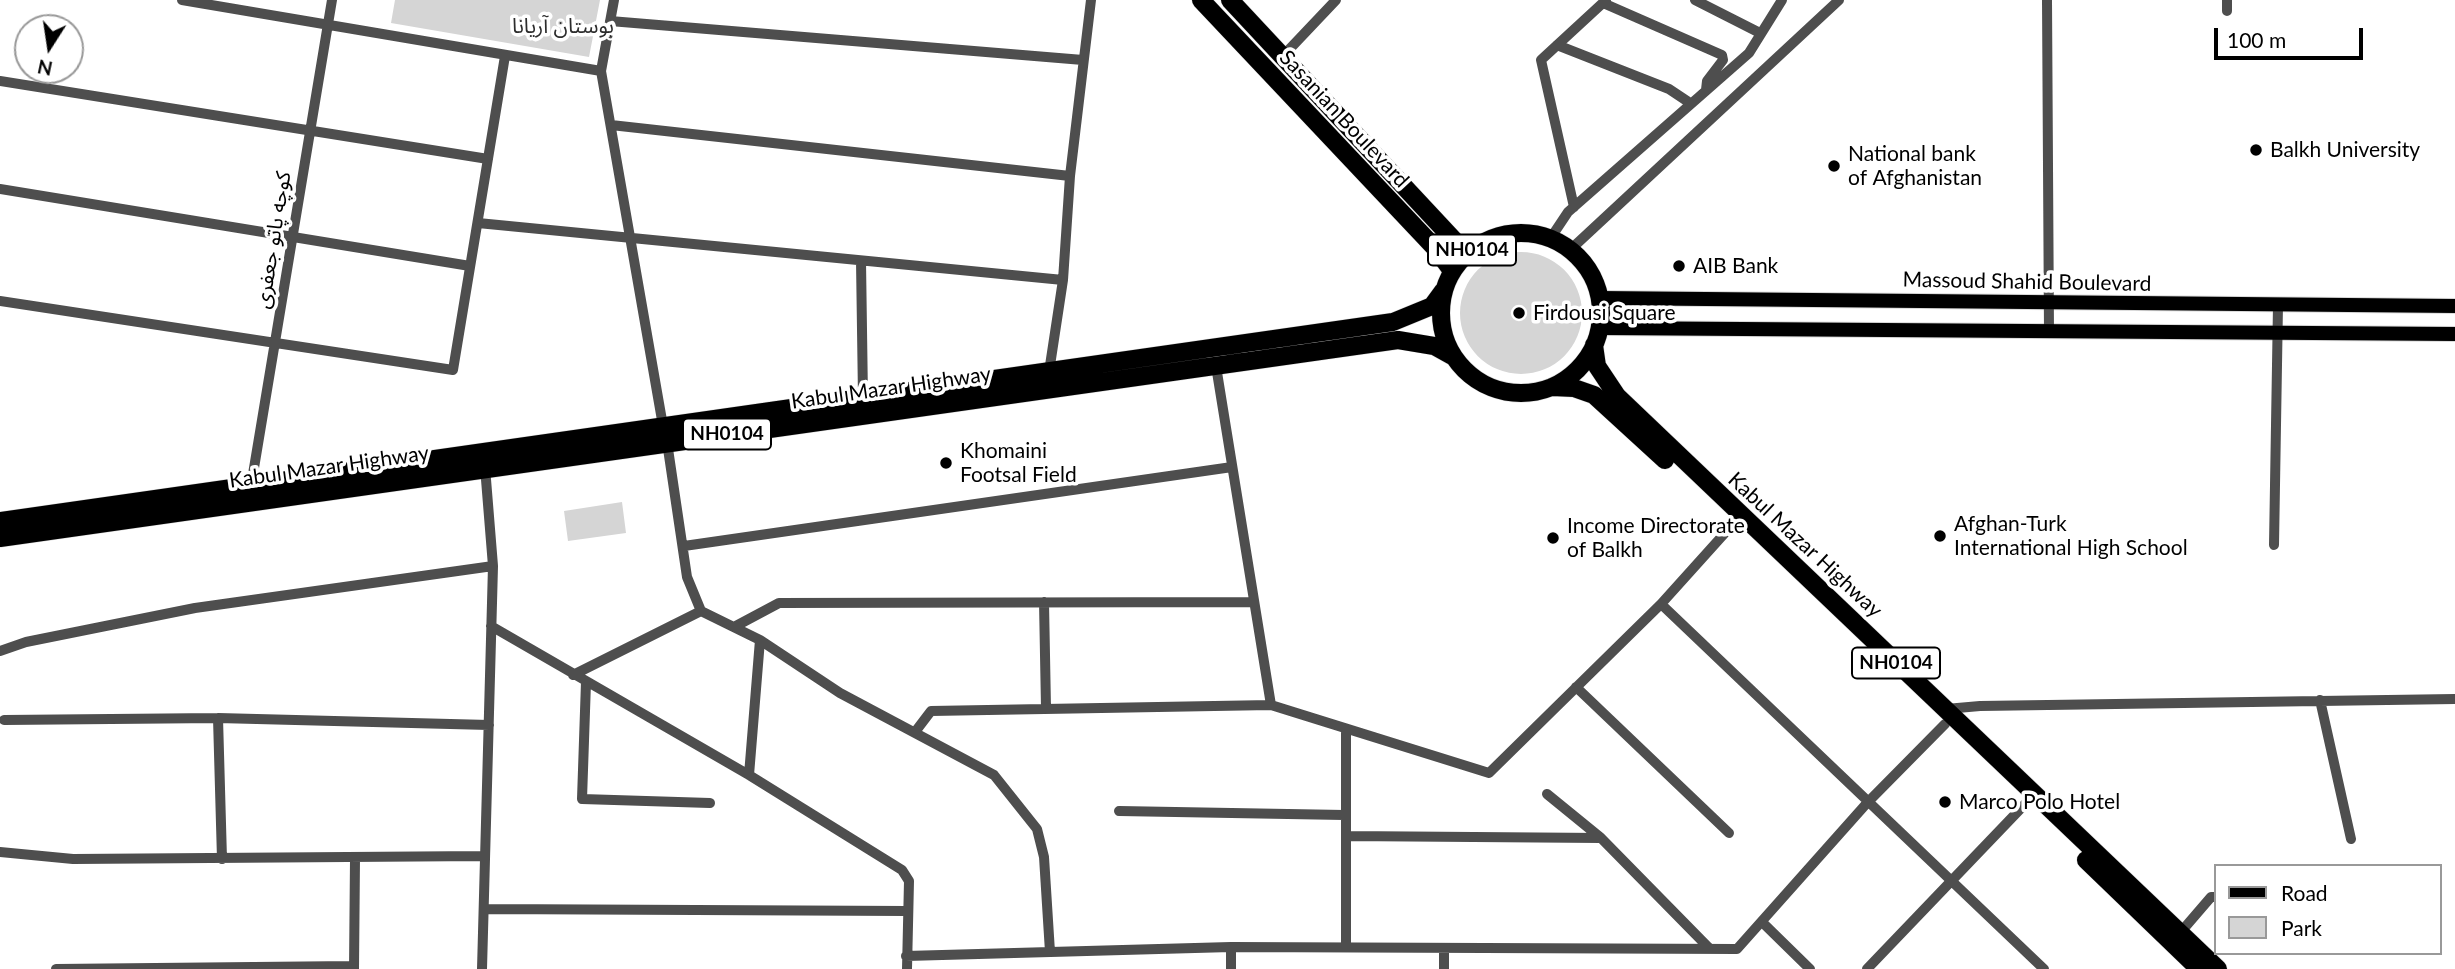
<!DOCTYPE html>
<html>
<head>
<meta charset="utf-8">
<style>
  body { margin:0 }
  #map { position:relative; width:2455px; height:969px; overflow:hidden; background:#fff; font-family:Lato,sans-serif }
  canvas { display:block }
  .legend { position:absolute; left:2214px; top:864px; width:228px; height:91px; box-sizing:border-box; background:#fff; border:2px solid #999; margin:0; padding:9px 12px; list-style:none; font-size:21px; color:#000 }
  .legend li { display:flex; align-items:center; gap:14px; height:35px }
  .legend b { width:35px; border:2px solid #999 }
  .north { position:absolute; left:14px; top:14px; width:70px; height:70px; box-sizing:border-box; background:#fff; border:2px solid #999; border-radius:50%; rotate:192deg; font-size:19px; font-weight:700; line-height:28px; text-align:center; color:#000 }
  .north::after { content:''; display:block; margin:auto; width:24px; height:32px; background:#000; clip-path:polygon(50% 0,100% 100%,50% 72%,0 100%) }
  .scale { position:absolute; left:2214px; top:28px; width:149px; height:32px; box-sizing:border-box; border:4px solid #000; border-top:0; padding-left:9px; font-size:21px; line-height:24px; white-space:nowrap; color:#000; -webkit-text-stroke:5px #fff; paint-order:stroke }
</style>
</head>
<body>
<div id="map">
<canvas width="2455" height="969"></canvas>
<ul class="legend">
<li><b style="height:9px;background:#000"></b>Road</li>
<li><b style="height:19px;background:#d5d5d5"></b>Park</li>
</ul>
<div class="north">N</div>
<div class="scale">100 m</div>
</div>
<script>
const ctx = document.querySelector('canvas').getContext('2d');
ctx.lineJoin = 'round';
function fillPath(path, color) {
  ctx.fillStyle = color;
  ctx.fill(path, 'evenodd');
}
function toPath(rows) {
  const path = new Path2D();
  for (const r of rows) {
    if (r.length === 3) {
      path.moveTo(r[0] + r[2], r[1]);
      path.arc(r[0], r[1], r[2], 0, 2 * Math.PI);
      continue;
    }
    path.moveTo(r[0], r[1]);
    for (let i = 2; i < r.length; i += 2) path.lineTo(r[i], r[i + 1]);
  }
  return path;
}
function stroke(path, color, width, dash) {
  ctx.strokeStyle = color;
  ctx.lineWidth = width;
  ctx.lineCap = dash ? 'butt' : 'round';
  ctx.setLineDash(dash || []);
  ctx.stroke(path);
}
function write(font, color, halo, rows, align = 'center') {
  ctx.font = font + ' Lato,"Noto Sans Arabic",sans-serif';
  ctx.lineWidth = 7;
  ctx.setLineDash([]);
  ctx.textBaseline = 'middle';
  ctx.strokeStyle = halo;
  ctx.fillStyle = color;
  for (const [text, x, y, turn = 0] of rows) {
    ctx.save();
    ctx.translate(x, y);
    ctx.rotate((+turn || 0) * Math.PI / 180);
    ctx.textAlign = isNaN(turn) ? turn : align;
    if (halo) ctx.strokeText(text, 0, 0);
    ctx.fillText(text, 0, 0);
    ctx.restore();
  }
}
fillPath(toPath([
  [395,0,600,0,589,57,391,23],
  [1521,313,61],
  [622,502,626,533,568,541,564,511]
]), '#d5d5d5');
const primary = toPath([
  [1599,298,2455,306],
  [1600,328,2455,334]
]);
const highway = toPath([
  [1201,0,1435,248,1452,271],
  [1230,0,1467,254],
  [1521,313,80],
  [1594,345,1597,366,1617,396,2218,969],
  [1552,387,1574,388,1594,395,1665,460],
  [0,521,1393,322,1432,306,1443,291],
  [0,538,1398,340,1434,346,1452,356],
  [2086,860,2199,969]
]);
stroke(primary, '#dbdbdb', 16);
stroke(highway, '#dbdbdb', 19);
stroke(toPath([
  [182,0,601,71],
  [614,0,601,71,663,426],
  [1695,0,1760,33],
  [2047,0,2049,332],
  [1603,3,1722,55,1723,60,1707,81,1706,90],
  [2227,11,2227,0],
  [610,21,1083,60],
  [1557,45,1669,89,1690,103],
  [1282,57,1336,0],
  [0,81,488,159],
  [611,125,1070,176],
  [0,189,470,266],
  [1574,207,1541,60,1606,0],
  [478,223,1063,280],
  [1550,239,1568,212,1749,53,1782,0],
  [1570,250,1839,0],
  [861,261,863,398],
  [0,301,453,370,505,56],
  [1216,366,1271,705],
  [1049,372,1063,280,1070,176,1091,0],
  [667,442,687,577,701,611,760,640,840,693,994,775,1037,829,1044,857,1050,952],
  [251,486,332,0],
  [2274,545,2278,305],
  [684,546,1232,467],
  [1044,602,1046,708],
  [1661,604,2044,969],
  [491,626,749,775,902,870,909,881,907,969],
  [734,627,779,603,1254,602],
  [0,651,26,642,195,608,493,566],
  [573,675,701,611],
  [586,682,582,799,710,803],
  [1576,687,1729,833],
  [2320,700,2351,839],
  [1946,709,1980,706,2455,699],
  [218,718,222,859],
  [4,720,218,718,489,725],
  [915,732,931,711,1271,705,1489,773,1661,604,1733,524],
  [749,775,760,640],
  [1547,794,1601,838,1710,949],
  [1119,811,1344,815],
  [1346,836,1601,838],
  [0,852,73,859,485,856],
  [484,909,907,911],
  [1763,923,1810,969],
  [2180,933,2211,897,2215,897],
  [1346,947,1346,729],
  [1444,948,1444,969],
  [906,956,1231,947,1737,949,1867,803,1945,724],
  [56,969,353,966],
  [354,969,355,859],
  [482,969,493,566,485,467],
  [1231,969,1231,947],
  [1867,969,2026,803]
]), '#4e4e4e', 10);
stroke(primary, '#000', 14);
stroke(highway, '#000', 18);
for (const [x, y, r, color] of [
  [2256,150,7,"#000"],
  [1834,166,7,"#000"],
  [1679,266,7,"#000"],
  [1519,313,7,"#000"],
  [946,463,7,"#000"],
  [1940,536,7,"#000"],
  [1553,538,7,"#000"],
  [1945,802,7,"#000"]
]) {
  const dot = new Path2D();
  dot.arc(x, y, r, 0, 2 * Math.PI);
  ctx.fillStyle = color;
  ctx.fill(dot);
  stroke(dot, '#fff', 2.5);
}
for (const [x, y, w] of [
  [1472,250,88],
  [727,434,88],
  [1896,663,88]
]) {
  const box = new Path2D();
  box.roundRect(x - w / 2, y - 15.5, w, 31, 5);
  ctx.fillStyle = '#fff';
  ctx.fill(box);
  stroke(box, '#000', 2);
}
write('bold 19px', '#000', null, [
  ["NH0104",1472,250],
  ["NH0104",727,434],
  ["NH0104",1896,663]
]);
write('21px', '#2c2c2c', '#fff', [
  ["بوستان آریانا",563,26]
]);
write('21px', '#000', '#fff', [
  ["Sasanian Boulevard",1344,119,47],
  ["کوچه پاتو جعفری",273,240,-81],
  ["Massoud Shahid Boulevard",2027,282,1],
  ["Kabul Mazar Highway",891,388,-8],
  ["Kabul Mazar Highway",329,467,-8],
  ["Kabul Mazar Highway",1805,545,43]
]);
write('21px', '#000', '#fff', [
  ["Balkh University",2270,150],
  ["National bank",1848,154],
  ["of Afghanistan",1848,178],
  ["AIB Bank",1693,266],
  ["Firdousi Square",1533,313],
  ["Khomaini",960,451],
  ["Footsal Field",960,475],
  ["Afghan-Turk",1954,524],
  ["International High School",1954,548],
  ["Income Directorate",1567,526],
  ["of Balkh",1567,550],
  ["Marco Polo Hotel",1959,802]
], 'left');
</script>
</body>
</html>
